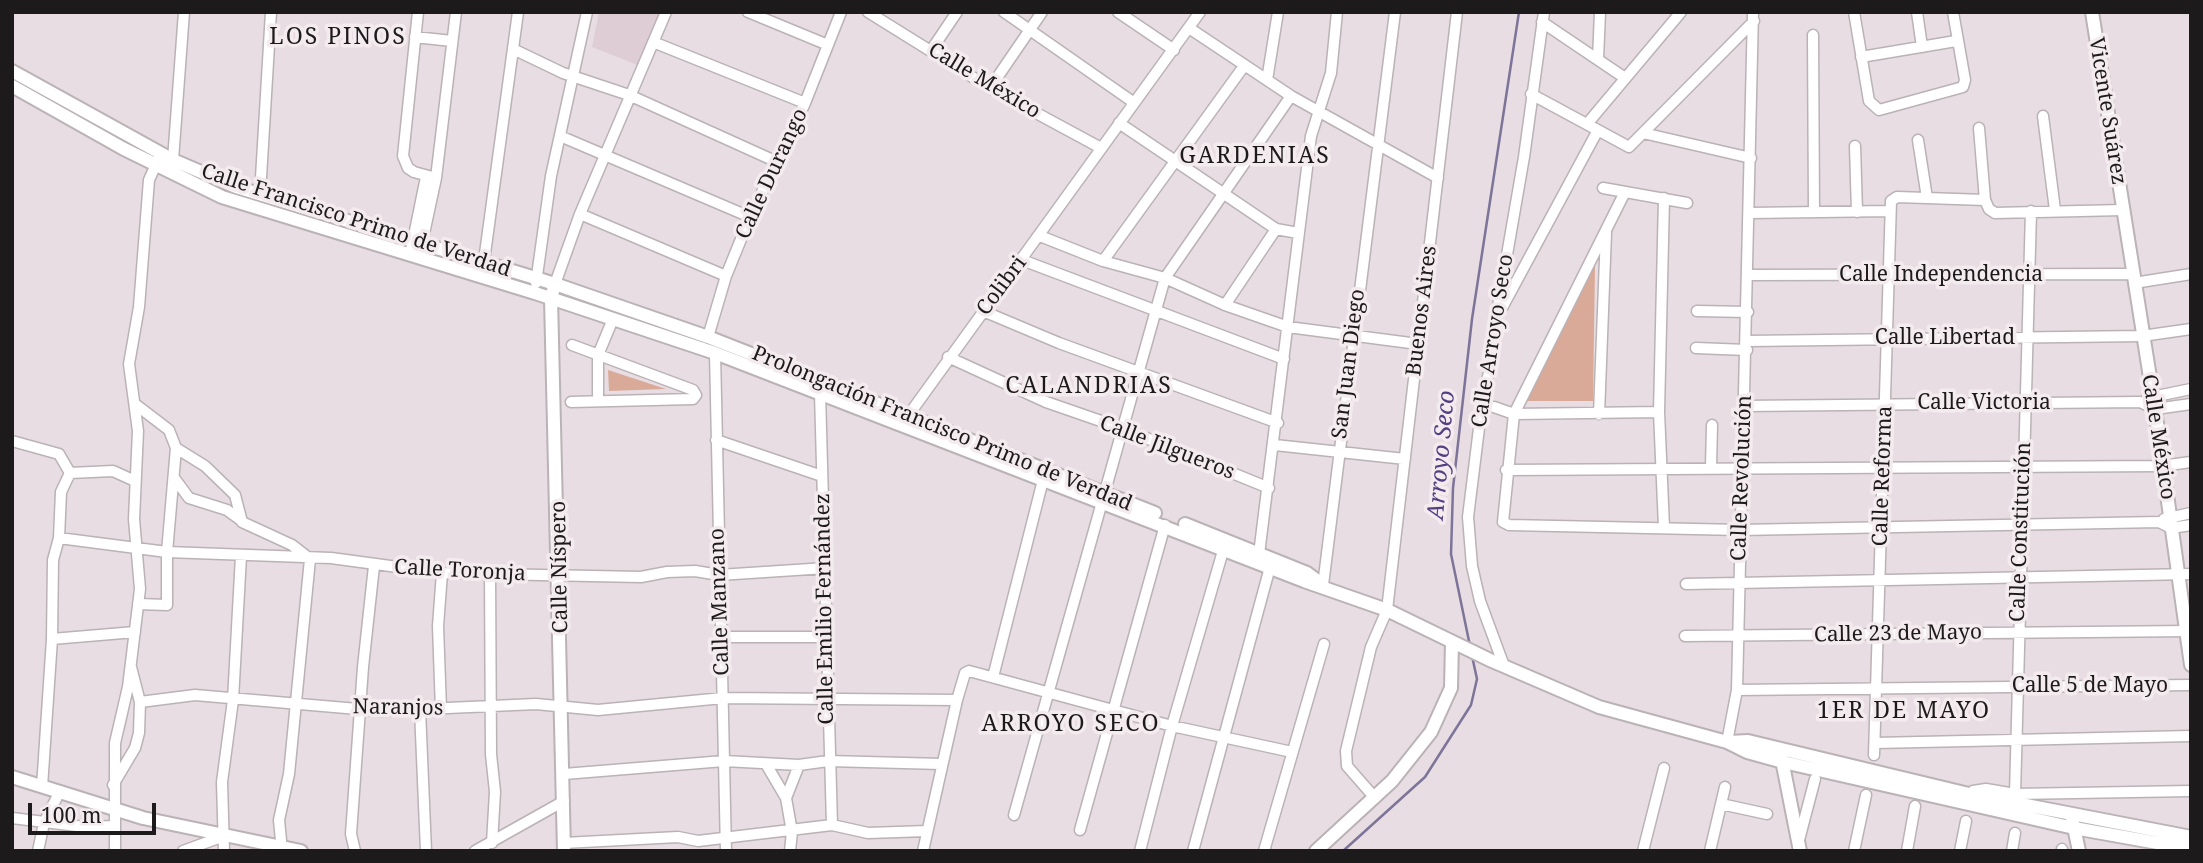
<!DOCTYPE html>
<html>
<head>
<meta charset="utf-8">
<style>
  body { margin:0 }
  #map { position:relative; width:2203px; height:863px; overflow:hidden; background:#e7dde2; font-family:"Noto Serif",serif }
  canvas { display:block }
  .frame { position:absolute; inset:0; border:14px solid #1d1a1b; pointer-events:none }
  .scale { position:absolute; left:28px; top:803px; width:128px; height:32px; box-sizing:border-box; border:4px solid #1d1a1b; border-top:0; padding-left:9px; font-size:21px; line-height:24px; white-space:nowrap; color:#1d1a1b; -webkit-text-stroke:5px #f4ebef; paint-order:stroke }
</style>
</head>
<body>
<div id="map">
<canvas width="2203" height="863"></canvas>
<div class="frame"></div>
<div class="scale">100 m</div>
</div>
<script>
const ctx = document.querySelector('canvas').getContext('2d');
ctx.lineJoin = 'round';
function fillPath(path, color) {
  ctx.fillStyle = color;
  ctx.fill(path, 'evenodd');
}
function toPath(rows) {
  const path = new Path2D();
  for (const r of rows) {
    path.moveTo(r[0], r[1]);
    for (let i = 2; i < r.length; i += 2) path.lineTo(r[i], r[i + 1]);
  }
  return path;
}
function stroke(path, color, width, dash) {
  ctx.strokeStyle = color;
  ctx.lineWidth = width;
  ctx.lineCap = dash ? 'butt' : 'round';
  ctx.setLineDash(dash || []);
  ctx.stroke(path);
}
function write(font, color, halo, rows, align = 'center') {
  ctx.font = font + ' "Noto Serif",serif';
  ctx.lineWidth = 7;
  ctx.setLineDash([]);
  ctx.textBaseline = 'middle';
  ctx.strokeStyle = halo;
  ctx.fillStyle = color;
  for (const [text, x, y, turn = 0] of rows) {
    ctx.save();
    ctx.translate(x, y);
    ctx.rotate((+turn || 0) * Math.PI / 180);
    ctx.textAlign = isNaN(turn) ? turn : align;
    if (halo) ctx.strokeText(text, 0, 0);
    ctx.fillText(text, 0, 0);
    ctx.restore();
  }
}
fillPath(toPath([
  [599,12,662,12,640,66,592,47]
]), '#dfcdd5');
fillPath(toPath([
  [1593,265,1595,266,1593,401,1527,401],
  [608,370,666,389,609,391]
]), '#daaa98');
stroke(toPath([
  [1470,646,1451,554,1453,488,1472,319,1519,12],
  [1343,851,1425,777,1471,705,1477,679,1472,656]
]), '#7c7499', 2.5);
const minor = toPath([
  [418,12,403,156,408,168,414,172,436,178],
  [748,12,828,45],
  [868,12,990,88,1101,148],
  [1004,12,1133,102],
  [1118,12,1174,50],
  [1854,12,1869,101,1879,110,1963,87,1965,80,1953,12],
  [1917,12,1922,47],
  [1542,22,1625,78],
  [1189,28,1291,96,1438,178],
  [1813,35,1814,212],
  [415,37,452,41],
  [653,42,805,103],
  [513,49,563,73,629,95,775,161],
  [932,49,957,12],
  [1861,57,1956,41],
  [1598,59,1600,12],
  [1267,80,1278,12],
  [990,88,1042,12],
  [1531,94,1629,147,1754,21],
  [2043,116,2055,210],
  [1119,123,1276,229,1298,233],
  [1587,124,1681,12],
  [1979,128,1985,200],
  [1643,133,1751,158],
  [560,136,750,217],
  [1918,140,1927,198],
  [1855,146,1857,212],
  [173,160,184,12],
  [1603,188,1687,203],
  [1625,192,1514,414,1503,522,1509,525,1740,530,2159,522,2171,528,2191,525],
  [260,194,271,12],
  [1664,198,1659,412,1664,527],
  [1750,213,1889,211],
  [580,214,726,276],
  [1040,236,1103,261,1165,278,1225,305,1288,327,1418,344],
  [410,255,426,177],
  [419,257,436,178,456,12],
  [1022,260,1284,359],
  [484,261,518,12],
  [1103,261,1244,66],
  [1749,275,2132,274],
  [536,283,551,176,587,12],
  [2134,283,2191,274],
  [555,284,580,214,666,12],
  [1225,305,1276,229],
  [1502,308,1598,130],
  [983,311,1059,343,1278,423],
  [1697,311,1748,312],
  [708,337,726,276,750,217,805,103,841,12],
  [1748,341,2142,336,2191,329],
  [1696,348,1747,350],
  [715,353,726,851],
  [948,357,1046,402,1124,429,1269,488],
  [820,393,832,825],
  [2147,398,2191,389],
  [598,401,598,355,613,319],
  [571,402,693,399,696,395,693,390,572,345],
  [135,404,169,430,176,448,205,466,235,495,242,522,292,545,310,559,289,774,279,820,282,851],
  [1744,406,2140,402,2155,409,2191,404],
  [1494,407,1514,414,1659,412],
  [1599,414,1606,233],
  [905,420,1200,12],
  [716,440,822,476],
  [12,441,59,454,70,473,113,471,135,481],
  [1275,445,1405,459],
  [1711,467,1712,425],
  [1506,470,2161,466,2191,462],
  [175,479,189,498,227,510,242,521],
  [2164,519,2191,513],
  [59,538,167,552,331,558,442,573,641,577,667,572,695,571,719,575,826,568],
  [1259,554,1311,136,1331,73,1337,12],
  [490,573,491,754,495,792,492,843],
  [1686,584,2191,574],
  [1323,585,1395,12],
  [138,604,167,605,167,552,176,448],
  [1685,636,2190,631],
  [720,637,827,637],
  [52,639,135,632],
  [1504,666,1480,601,1472,566,1468,517,1483,396,1492,361,1492,341,1524,157,1544,12],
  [993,677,1043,480],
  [1737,690,2191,685],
  [140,702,195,695,381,711,536,704,598,710,723,698,957,700],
  [420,710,426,851],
  [441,710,438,626,442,573],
  [1727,742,1737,690,1753,12],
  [1875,743,2191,736],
  [1874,755,1891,201,1897,197,1985,200,1989,209,1995,213,2123,210],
  [766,764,786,798,792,832,790,851],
  [564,774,724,761,799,765,828,761,942,764],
  [113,785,135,748,139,733,140,702,131,667],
  [42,787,52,639,53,560,59,538,61,492,70,473],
  [2015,794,2031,211],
  [1968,797,1973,791,1986,789,2015,794,2191,791],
  [786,798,799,765],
  [1375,798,1347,766,1346,751,1371,647,1387,610,1457,12],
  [1721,804,1767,814],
  [1014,815,1165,278,1291,96],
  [12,818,85,827,115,826],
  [1080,830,1165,525],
  [1799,840,1815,779],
  [564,843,678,837,698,841,832,825,868,833,927,831],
  [38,851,44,823,60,791],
  [115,851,115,743,128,687,140,589,134,519,138,431,129,364,139,307,149,180,158,160],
  [183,851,224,836],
  [224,851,222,782,233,700,241,556],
  [355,851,351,834,363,667,374,566],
  [475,851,564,801],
  [923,851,957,700,965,673,969,671,1172,726,1292,752],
  [1140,851,1172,726,1225,544],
  [1193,851,1270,567],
  [1264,851,1324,644],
  [1643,851,1664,768],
  [1710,851,1725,787],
  [1854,851,1866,795],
  [1907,851,1915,806],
  [1960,851,1966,821],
  [2012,851,2015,833],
  [2062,851,2062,849]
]);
const tertiary = toPath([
  [2092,12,2155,409,2191,665],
  [555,284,551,298,564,851],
  [1781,755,1800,851],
  [12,777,143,818,301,851],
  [2072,818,2079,851],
  [1316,851,1392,781,1431,732,1451,688,1452,642]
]);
const secondary = toPath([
  [12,71,173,160,236,187,555,284,708,337,1155,513],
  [12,86,124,149,222,197,535,293,715,353,1304,581,1387,610,1492,661,1599,707,1727,742,1747,752,1783,762,2074,828,2191,849],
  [1185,524,1307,573,1319,582],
  [1729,742,1748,741,1969,794,2191,837]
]);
stroke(minor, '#bbb2b6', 13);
stroke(tertiary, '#bbb2b6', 16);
stroke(secondary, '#bbb2b6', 16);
stroke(minor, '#fff', 10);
stroke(tertiary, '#fff', 12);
stroke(secondary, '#fff', 12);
write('21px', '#1d1a1b', '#f4ebef', [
  ["Calle México",984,81,31],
  ["Vicente Suárez",2107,111,81],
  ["Calle Durango",772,174,-65],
  ["Calle Francisco Primo de Verdad",356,221,18],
  ["Calle Independencia",1941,275],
  ["Colibri",1002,286,-53],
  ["Buenos Aires",1422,311,-83],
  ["Calle Libertad",1945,338],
  ["Calle Arroyo Seco",1493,341,-81],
  ["San Juan Diego",1349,364,-83],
  ["Calle Victoria",1984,403],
  ["Prolongación Francisco Primo de Verdad",942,429,22],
  ["Calle México",2158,437,81],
  ["Calle Jilgueros",1167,448,21],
  ["Calle Reforma",1883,476,-88],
  ["Calle Revolución",1742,478,-88],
  ["Calle Constitución",2021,532,-88],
  ["Calle Níspero",560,567,-91],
  ["Calle Toronja",460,571,3],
  ["Calle Manzano",720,602,-92],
  ["Calle Emilio Fernández",825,609,-91],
  ["Calle 23 de Mayo",1898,634,-1],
  ["Calle 5 de Mayo",2090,686],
  ["Naranjos",398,708,1]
]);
ctx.letterSpacing = '2px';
write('23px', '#1d1a1b', '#f4ebef', [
  ["LOS PINOS",338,37],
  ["GARDENIAS",1255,156],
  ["CALANDRIAS",1089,386],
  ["1ER DE MAYO",1904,711],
  ["ARROYO SECO",1071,724]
]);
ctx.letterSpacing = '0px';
write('italic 23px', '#524082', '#f4ebef', [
  ["Arroyo Seco",1442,455,-85]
]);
</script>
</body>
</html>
